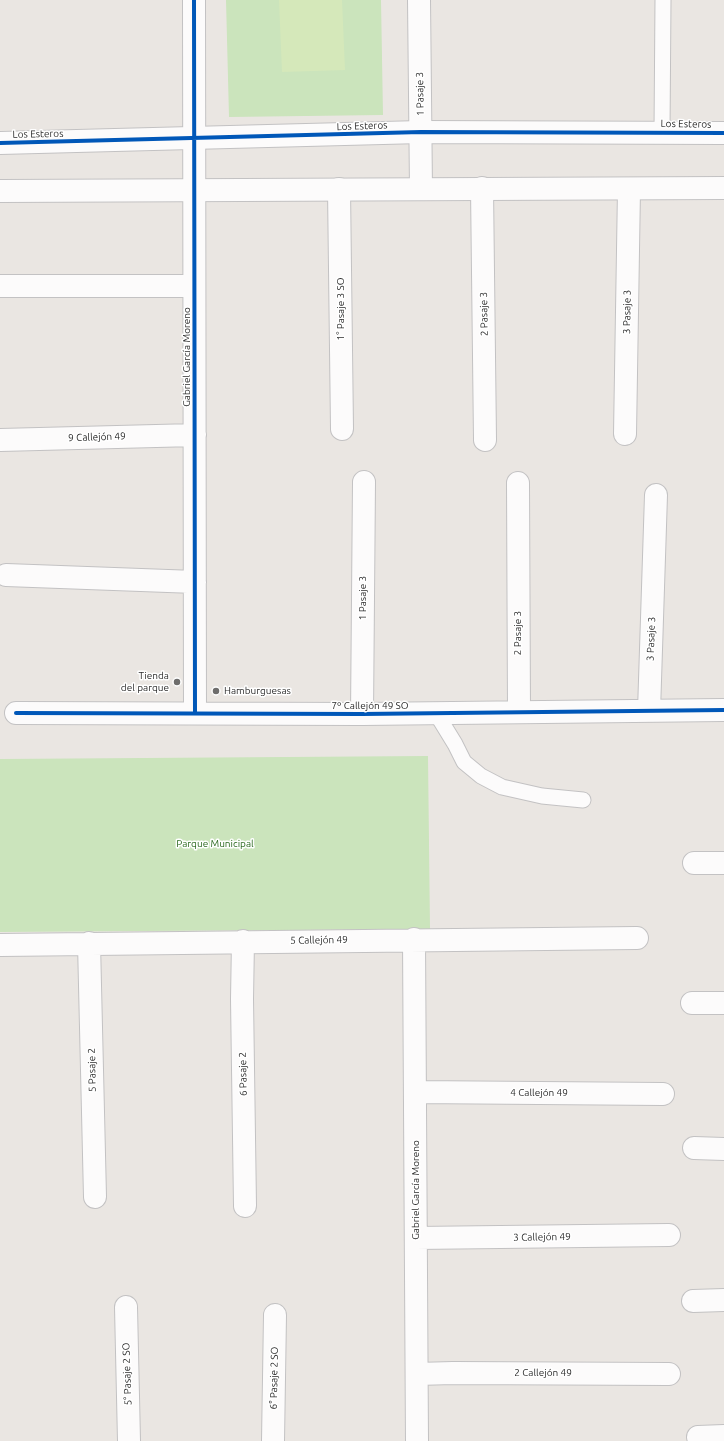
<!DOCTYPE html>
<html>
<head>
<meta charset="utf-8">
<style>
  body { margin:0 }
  canvas { display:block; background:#eae6e2 }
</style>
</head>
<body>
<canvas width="724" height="1441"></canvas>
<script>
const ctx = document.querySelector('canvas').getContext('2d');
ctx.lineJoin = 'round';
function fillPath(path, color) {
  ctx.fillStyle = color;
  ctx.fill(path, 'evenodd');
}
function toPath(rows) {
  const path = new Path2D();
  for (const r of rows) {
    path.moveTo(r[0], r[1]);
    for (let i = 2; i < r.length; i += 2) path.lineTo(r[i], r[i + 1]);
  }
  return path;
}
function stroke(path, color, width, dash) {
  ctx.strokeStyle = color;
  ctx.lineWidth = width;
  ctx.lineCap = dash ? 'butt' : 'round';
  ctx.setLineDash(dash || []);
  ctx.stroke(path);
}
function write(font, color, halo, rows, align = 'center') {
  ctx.font = font + ' Ubuntu,sans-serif';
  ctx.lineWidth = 3;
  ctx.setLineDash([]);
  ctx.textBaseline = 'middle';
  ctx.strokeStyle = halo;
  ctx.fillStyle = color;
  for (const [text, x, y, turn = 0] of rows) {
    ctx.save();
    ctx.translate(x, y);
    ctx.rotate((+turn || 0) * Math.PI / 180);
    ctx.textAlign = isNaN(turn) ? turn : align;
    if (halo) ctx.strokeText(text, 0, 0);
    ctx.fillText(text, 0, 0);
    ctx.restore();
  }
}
fillPath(toPath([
  [226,0,381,0,383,115,229,117],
  [428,756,430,929,0,932,0,759]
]), '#cbe4bc');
fillPath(toPath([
  [279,0,342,0,345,70,282,72]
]), '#d5e8ba');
const lane = toPath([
  [662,132,663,0],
  [436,713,455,744,464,762,481,776,502,787,542,796,583,800]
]);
const street = toPath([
  [194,0,195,713],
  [419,0,421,189],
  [482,188,485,440],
  [339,189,342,429],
  [0,286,194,286],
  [625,434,629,189],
  [0,440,195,435],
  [518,483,519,712],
  [6,575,195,582],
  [649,711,656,495],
  [16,713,362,714,724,710],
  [362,714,364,482],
  [694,863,724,863],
  [414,939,417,1441],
  [243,941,242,999,245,1206],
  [89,943,95,1197],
  [0,945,637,938],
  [692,1003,724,1003],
  [415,1092,663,1094],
  [694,1148,724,1149],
  [416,1238,669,1235],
  [693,1301,724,1300],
  [126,1307,129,1441],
  [417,1374,453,1373,669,1374],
  [698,1437,724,1436],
  [273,1441,275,1315]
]);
const secondary = toPath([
  [0,143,421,132,724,133],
  [0,191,724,188]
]);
stroke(lane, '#c3c2c3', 17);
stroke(street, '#c3c2c3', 24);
stroke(secondary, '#c3c2c3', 24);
stroke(lane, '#fcfbfb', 15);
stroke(street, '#fcfbfb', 22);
stroke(secondary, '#fcfbfb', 22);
stroke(toPath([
  [194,0,195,713],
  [0,143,421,132,724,133],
  [16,713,362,714,724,710]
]), '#0057b8', 4);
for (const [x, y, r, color] of [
  [177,682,4,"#6e6d6c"],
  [216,691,4,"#6e6d6c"]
]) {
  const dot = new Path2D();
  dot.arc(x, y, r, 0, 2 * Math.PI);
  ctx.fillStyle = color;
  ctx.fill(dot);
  stroke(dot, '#fff', 1.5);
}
write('10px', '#2c2c2c', '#fff', [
  ["1 Pasaje 3",420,94,-91],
  ["Los Esteros",686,124,1],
  ["Los Esteros",362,126,-2],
  ["Los Esteros",38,134,-1],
  ["1° Pasaje 3 SO",341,309,-90],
  ["3 Pasaje 3",627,312,-89],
  ["2 Pasaje 3",484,314,-91],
  ["Gabriel García Moreno",187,357,-90],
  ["9 Callejón 49",97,437,-2],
  ["1 Pasaje 3",363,598,-90],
  ["2 Pasaje 3",518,633,-90],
  ["3 Pasaje 3",651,639,-88],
  ["7º Callejón 49 SO",370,706],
  ["5 Callejón 49",319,940,-1],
  ["5 Pasaje 2",92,1070,-91],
  ["6 Pasaje 2",243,1074,-91],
  ["4 Callejón 49",539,1093],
  ["Gabriel García Moreno",416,1190,-90],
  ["3 Callejón 49",542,1237,-1],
  ["2 Callejón 49",543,1373],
  ["5° Pasaje 2 SO",127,1374,-92],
  ["6° Pasaje 2 SO",274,1378,-89]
]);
write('10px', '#2c2c2c', '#fff', [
  ["Tienda",169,676],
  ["del parque",169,688],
  ["Hamburguesas",224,691,"left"]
], 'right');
write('10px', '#29681d', '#fff', [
  ["Parque Municipal",215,844]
]);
</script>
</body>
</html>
